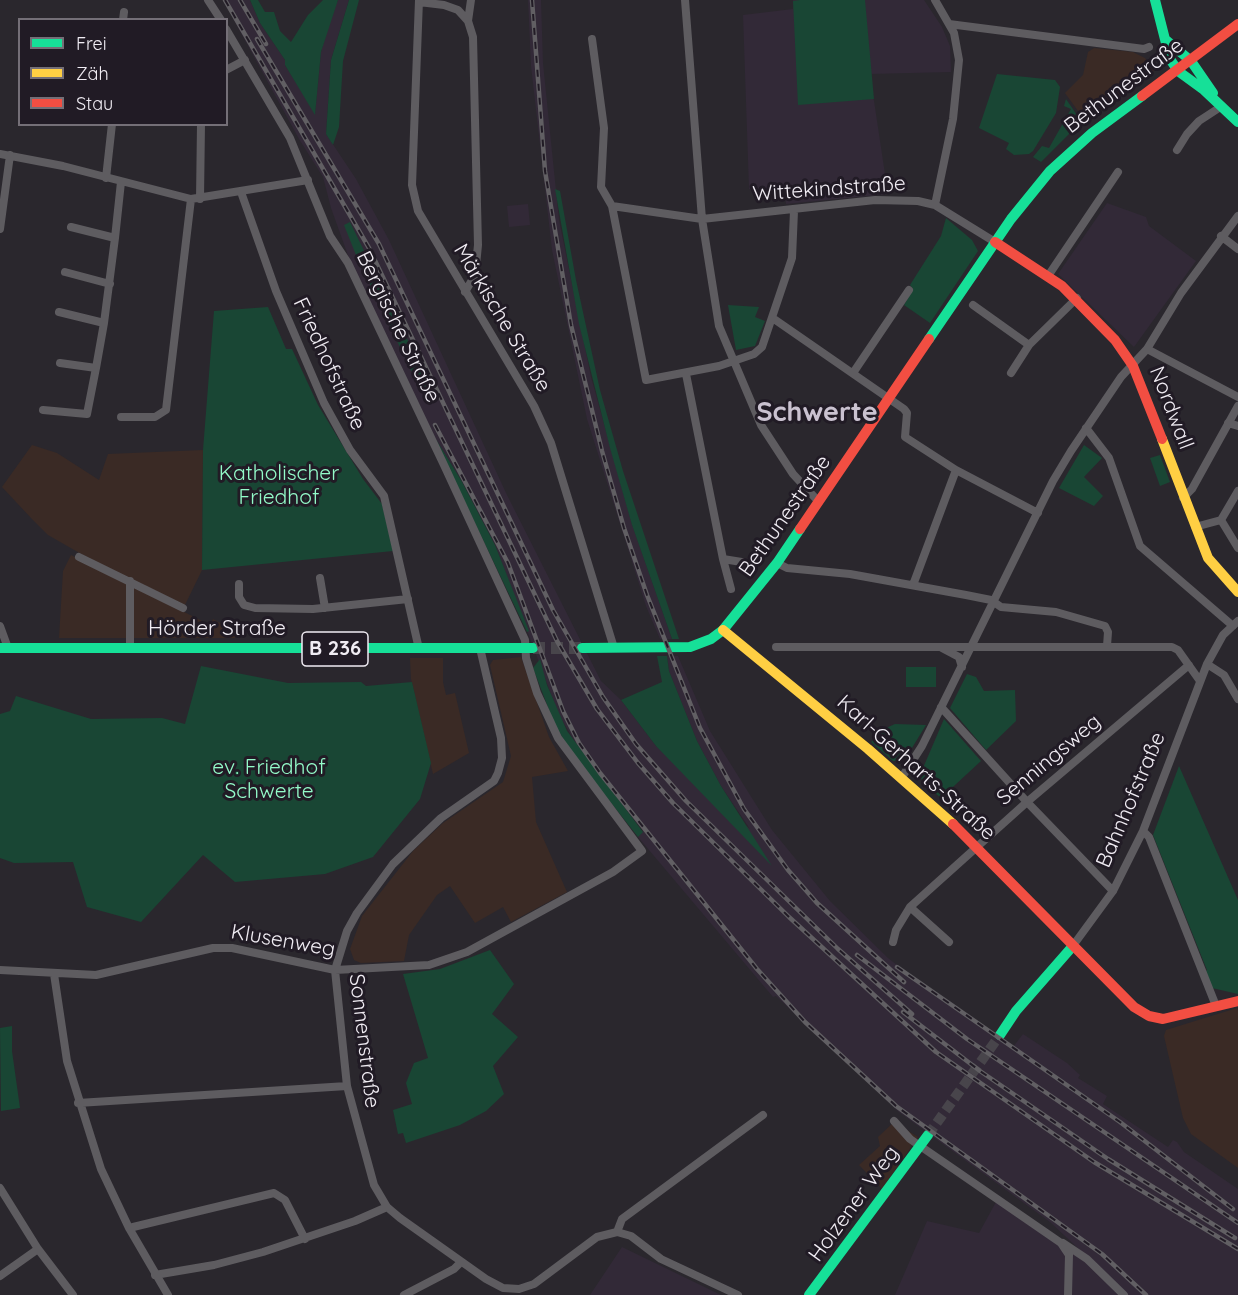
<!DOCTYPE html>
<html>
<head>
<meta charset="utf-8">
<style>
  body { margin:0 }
  #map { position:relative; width:1238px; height:1295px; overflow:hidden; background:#2a272d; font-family:Quicksand,sans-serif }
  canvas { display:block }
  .legend { position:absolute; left:18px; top:18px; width:210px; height:108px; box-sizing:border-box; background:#211b25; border:2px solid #746f77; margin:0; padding:8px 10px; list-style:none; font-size:18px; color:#f0ecf3 }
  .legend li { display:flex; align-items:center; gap:12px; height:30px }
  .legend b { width:30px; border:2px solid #746f77 }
</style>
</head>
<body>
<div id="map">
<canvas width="1238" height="1295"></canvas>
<ul class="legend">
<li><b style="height:8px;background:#16e098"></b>Frei</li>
<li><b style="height:8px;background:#ffcf43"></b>Zäh</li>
<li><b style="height:8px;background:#f24e42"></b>Stau</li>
</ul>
</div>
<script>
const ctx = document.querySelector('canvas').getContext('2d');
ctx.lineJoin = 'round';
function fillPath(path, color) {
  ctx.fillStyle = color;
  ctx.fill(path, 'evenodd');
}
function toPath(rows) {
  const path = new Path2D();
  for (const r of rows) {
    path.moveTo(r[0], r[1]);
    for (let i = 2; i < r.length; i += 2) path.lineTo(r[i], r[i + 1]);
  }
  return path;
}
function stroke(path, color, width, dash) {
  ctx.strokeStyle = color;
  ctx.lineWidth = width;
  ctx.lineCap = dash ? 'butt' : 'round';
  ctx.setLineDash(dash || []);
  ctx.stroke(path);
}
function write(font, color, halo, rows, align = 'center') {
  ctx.font = font + ' Quicksand,sans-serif';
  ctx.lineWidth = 6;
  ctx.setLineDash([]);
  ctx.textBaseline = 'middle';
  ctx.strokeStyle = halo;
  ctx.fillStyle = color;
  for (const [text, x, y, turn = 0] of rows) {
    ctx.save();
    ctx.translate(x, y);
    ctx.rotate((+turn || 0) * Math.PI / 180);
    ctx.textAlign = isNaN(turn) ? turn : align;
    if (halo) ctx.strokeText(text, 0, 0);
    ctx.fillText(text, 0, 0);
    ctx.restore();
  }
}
fillPath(toPath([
  [1094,48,1133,52,1145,58,1154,71,1086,122,1065,93,1083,75,1088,52],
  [32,445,57,453,99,480,108,454,203,450,202,570,185,605,97,563,48,535,31,518,2,487],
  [71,555,210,625,213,619,236,631,235,638,59,638,63,571],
  [521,657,549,737,568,771,532,777,536,822,567,892,511,922,503,907,475,923,450,886,437,895,409,935,404,961,361,963,354,960,350,949,362,916,413,851,443,823,503,782,511,756,490,665,493,660],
  [410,658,443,658,443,682,446,695,455,693,469,753,433,774,411,679],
  [1237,1008,1238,1011,1238,1168,1191,1134,1183,1118,1164,1036,1166,1030],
  [894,1122,918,1137,882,1189,859,1165,880,1146,878,1137]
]), '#3a2a25');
fillPath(toPath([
  [223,0,250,0,260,23,285,60,285,65,315,113,321,52,330,17,338,0,349,0,331,60,326,134,356,179,389,240,507,495,601,681,621,700,656,746,750,829,721,786,697,741,669,671,667,656,678,656,710,731,772,830,830,901,888,958,934,994,1013,1047,1023,1034,1067,1063,1080,1075,1078,1078,1107,1096,1103,1104,1168,1147,1173,1140,1177,1142,1184,1152,1238,1189,1238,1295,1128,1295,1050,1222,899,1112,776,996,773,997,638,837,643,831,579,749,558,713,495,545,461,480,432,433,349,258,331,208,323,177,299,139],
  [528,0,541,0,543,63,559,220,591,377,632,524,672,639,660,639,646,606,587,419,552,250,531,66],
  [793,0,924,0,942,27,950,46,951,72,870,74,888,194,786,204,784,188,749,189,743,15,793,9],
  [1107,203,1146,217,1149,226,1196,261,1134,347,1058,274],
  [528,204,530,225,509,227,507,206],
  [996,1202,1083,1259,1121,1295,895,1295,927,1221,979,1233],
  [622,1247,721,1295,590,1295]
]), '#322937');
fillPath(toPath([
  [250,0,258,0,265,12,274,12,280,31,291,42,308,15,323,0,338,0,321,52,315,115,285,65,285,60,260,23],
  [349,0,359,0,343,61,339,127,333,145,326,134,331,60],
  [800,0,865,0,874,99,798,105,793,1],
  [997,74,1055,80,1060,87,1056,113,1033,151,1029,154,1014,155,1006,149,1009,143,979,128],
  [1066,99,1079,118,1078,125,1041,162,1033,157,1042,146,1049,148,1071,109,1064,106],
  [555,189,560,191,576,280,600,390,623,471,679,639,672,639,632,525,610,448,579,324],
  [946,218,972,240,978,251,930,323,904,305,913,289,910,285,941,236],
  [350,222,415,355,426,386,420,389,356,255,344,225],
  [728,305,759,307,755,317,765,321,755,346,736,350],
  [268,307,286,349,292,349,318,405,363,479,382,504,393,551,202,570,203,450,214,311],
  [432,433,461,480,495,545,529,631,527,632],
  [1084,445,1102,458,1084,477,1103,496,1094,506,1059,488],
  [1160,455,1170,482,1160,486,1150,458],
  [657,656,667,656,669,671,697,741,721,786,772,866,656,746,621,700,662,682],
  [540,659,547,685,567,731,643,832,638,837,571,752,554,723,533,668],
  [201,666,288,683,361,682,366,686,412,682,431,763,420,799,373,857,325,874,235,882,203,855,141,922,87,907,73,862,14,863,0,858,0,714,10,711,16,696,91,719,162,718,185,724],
  [906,667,936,667,936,687,906,687],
  [967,674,976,677,984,691,1015,690,1016,721,986,750,950,708],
  [944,719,981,761,941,798,923,783,920,775],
  [895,724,926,725,907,756,898,761,893,761,871,742,886,728],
  [1179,766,1238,900,1238,994,1212,988,1205,972,1207,970,1153,835],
  [490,950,514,984,492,1014,518,1037,493,1066,504,1094,486,1111,460,1125,406,1143,403,1133,398,1134,393,1110,412,1104,406,1083,414,1063,428,1058,403,974,440,969],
  [12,1026,12,1051,20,1108,1,1111,0,1028]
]), '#194634');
stroke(toPath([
  [928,1135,1000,1035]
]), '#48454b', 10, [10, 5]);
stroke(toPath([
  [533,648,582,648]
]), '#48454b', 12, [12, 6]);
stroke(toPath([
  [208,0,221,20],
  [419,0,412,185,418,211,534,406,551,443,614,648],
  [685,0,702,219,719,326,761,425,793,474,819,502],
  [935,0,954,33,959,60,953,119,935,205],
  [419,2,444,5,458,10,468,21,473,37,478,245,475,275,465,292],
  [123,20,124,12],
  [468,21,471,0],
  [949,24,1144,49,1149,47],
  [592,39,604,128,601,187,612,206,646,380,719,366,754,354,762,347,792,258,794,211],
  [226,70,245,60],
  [1177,150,1187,134,1199,121,1222,106],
  [0,154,63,166,191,199,308,180],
  [106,178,112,124],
  [241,192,276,291,324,403,350,450,384,496,419,649],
  [200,199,201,124],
  [612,206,702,219,875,200,918,201,935,205,995,242],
  [71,227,115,238,121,182],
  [0,229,10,155],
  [1221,236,1238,249],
  [65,272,110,284],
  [1048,276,1118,172],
  [973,305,1029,345,1011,373],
  [59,312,104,323,115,238],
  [774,319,904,409,907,413,905,437,956,470],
  [1029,345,1077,298],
  [1147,349,1238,397],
  [60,363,96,368,104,323],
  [853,373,909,290],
  [686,374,723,559],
  [43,410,87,414,96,368],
  [121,417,155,417,166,410,191,199],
  [1228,423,1238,426],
  [1086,428,1109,458,1140,546,1233,626],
  [1183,498,1192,489,1238,406],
  [1221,520,1238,548],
  [1195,527,1221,520,1238,491],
  [79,557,183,608],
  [777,563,787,568,850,574,966,595,991,600,1001,607,1056,612,1105,626,1108,632,1107,646],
  [320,578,325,608],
  [239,584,239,597,244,605,255,608,313,609,408,599],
  [913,585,956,470,1038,513],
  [731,589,723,559,754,564],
  [0,626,8,648],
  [776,647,1172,647,1178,650,1200,681],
  [130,648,130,581],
  [480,648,501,738,502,758,498,773,494,781,441,818,393,864,357,913,347,931,335,970,347,1086,374,1185,387,1207,400,1218,486,1279,503,1288,519,1289,534,1284,597,1237,617,1232,631,1236,661,1259,738,1295],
  [942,648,959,657,962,667],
  [1207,664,1224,675,1238,699],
  [941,707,1027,802,1113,891],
  [902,777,922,746,1053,481,1071,451,1121,377,1147,349,1181,293,1238,216],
  [1143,831,1149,837,1216,1006],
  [910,907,949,942],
  [893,942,896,930,910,907,1027,802,1189,665],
  [1072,947,1113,891,1143,831,1207,664,1223,635,1238,621],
  [0,970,96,975,213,948,232,948,335,970,429,965,467,952,613,872,642,851,558,738,537,693,526,658,525,640,444,465,348,263,330,236,290,138,226,29],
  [54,974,67,1061,101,1169,129,1228,168,1295],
  [78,1103,347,1086],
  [894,1121,910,1139,1061,1243,1069,1255,1068,1295],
  [0,1188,38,1249,73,1295],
  [129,1228,274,1193,285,1200,305,1239],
  [617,1232,622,1219,763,1115],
  [1063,1243,1087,1259,1124,1295],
  [155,1275,214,1265,263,1252,355,1221,387,1207],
  [0,1276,38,1249],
  [404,1295,454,1269,461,1262]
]), '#5e5c60', 8);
stroke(toPath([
  [1155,0,1170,59,1178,71,1204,90,1238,122],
  [1166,40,1191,61,1213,93],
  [929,339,1011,219,1050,171,1092,133,1142,96],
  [0,648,533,648],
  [582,648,690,647,711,639,723,630,777,563,800,529],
  [1000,1035,1016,1011,1072,947],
  [809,1295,928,1135]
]), '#16e098', 10);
stroke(toPath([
  [1162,439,1208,558,1238,592],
  [723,630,868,749,953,824]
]), '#ffcf43', 10);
stroke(toPath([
  [1142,96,1238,24],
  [995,242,1062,286,1115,340,1133,366,1162,439],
  [800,529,929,339],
  [953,824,1134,1007,1149,1016,1163,1019,1238,1001]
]), '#f24e42', 10);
const rail = toPath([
  [225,0,369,248,557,641,597,709,638,763,673,803,789,917,936,1052,1094,1162,1238,1249],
  [240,0,266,44],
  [532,0,545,171,571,325,602,451,624,528,647,595,700,728,744,809,788,870,817,903,904,982],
  [257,39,379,244,553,610,603,697,636,744,686,801,838,949,912,1014],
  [435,425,508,563,563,711,579,743,600,773,757,969,805,1022,896,1106,1102,1254,1146,1295],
  [857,955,967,1039,1238,1223],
  [897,967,1120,1122,1233,1209],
  [903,1012,980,1071,1108,1159,1235,1238]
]);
stroke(rail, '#615f63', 4.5);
stroke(rail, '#211b25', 2, [7]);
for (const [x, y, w] of [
  [335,649,66]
]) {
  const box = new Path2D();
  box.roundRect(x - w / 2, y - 17, w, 34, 4.5);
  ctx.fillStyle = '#211b25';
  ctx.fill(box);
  stroke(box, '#f0ecf3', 1.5);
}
write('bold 20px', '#f0ecf3', null, [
  ["B 236",335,649]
]);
write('21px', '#f0ecf3', '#211b25', [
  ["Bethunestraße",1124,86,-37],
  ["Wittekindstraße",829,189,-4],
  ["Märkische Straße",502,318,59],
  ["Bergische Straße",398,327,64],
  ["Friedhofstraße",329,364,65],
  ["Nordwall",1171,408,69],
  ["Bethunestraße",785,516,-55],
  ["Hörder Straße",217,629],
  ["Senningsweg",1049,760,-40],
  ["Karl-Gerharts-Straße",916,768,42],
  ["Bahnhofstraße",1131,800,-67],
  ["Klusenweg",283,941,10],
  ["Sonnenstraße",364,1041,83],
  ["Holzener Weg",854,1204,-54]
]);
write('21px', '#93fbc9', '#211b25', [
  ["Katholischer",279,474],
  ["Friedhof",279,498],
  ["ev. Friedhof",269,768],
  ["Schwerte",269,792]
]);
write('bold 27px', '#cac2d0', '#211b25', [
  ["Schwerte",817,413]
]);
</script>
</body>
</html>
